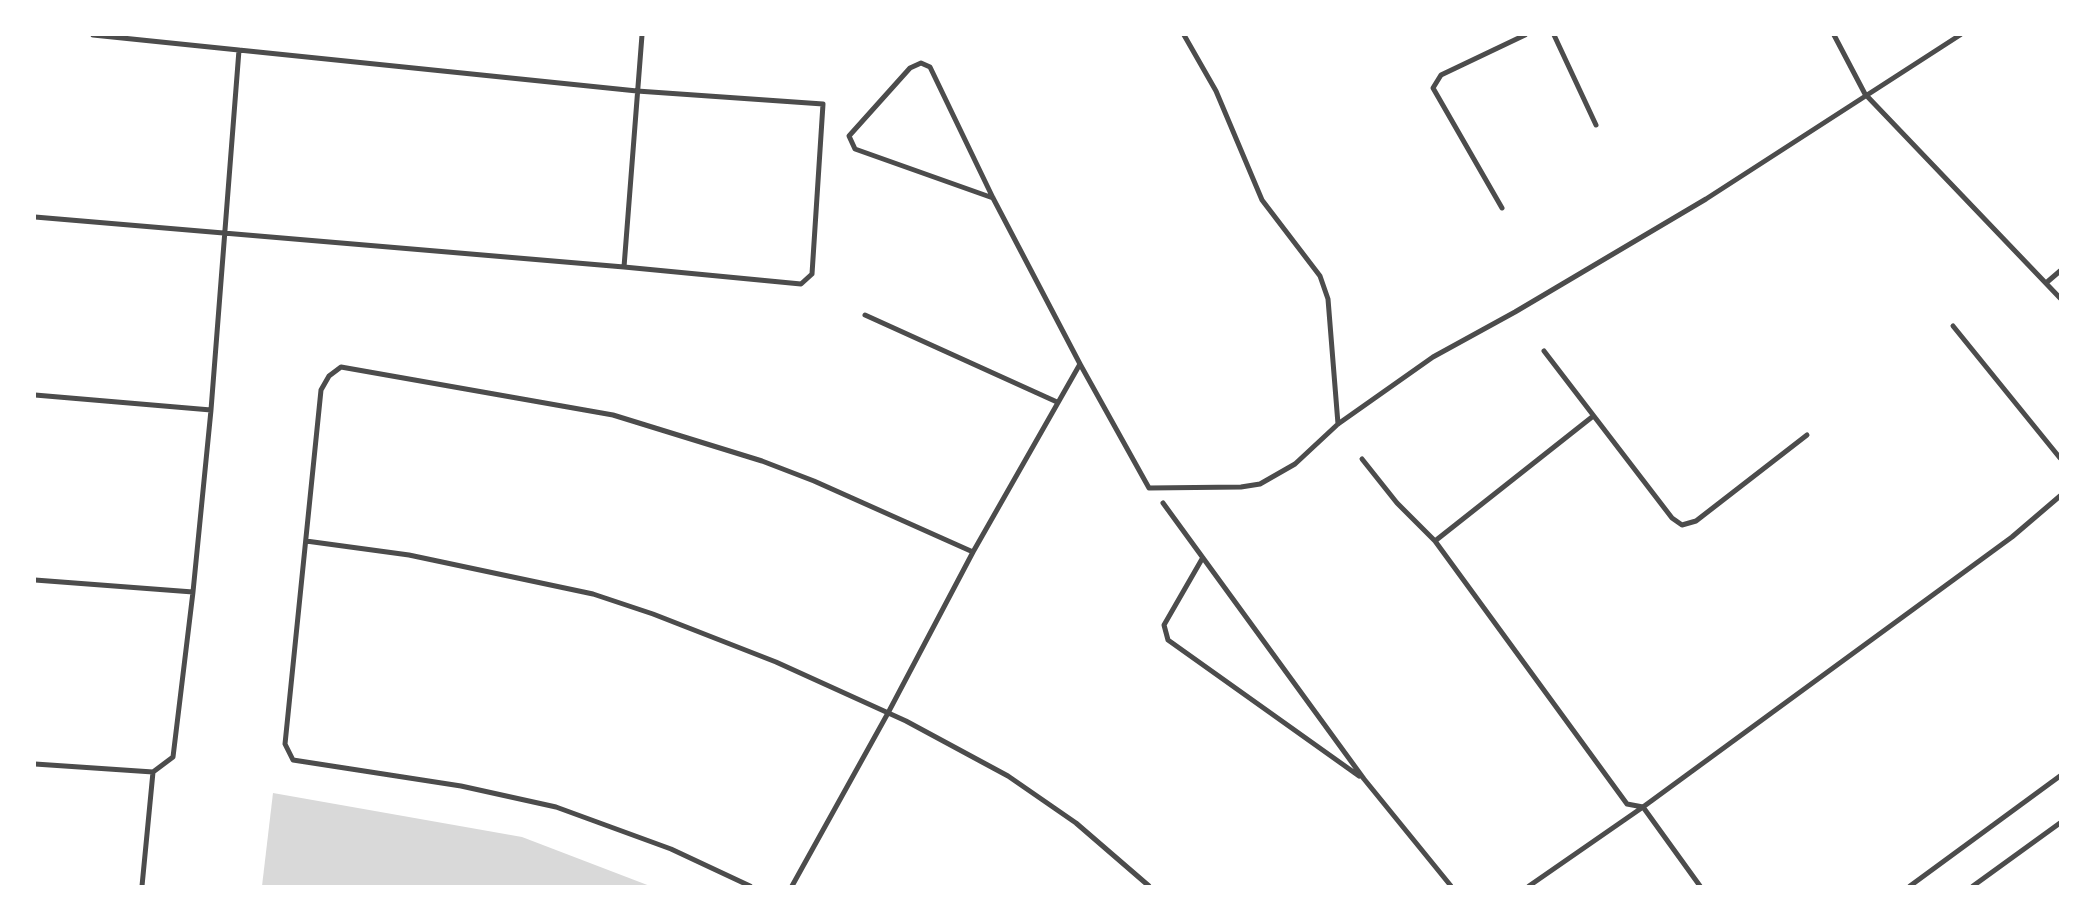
<!DOCTYPE html>
<html>
<head>
<meta charset="utf-8">
<style>
  body { margin:0 }
  #map { position:relative; width:2095px; height:921px; overflow:hidden; background:#fff; font-family:"Roboto Condensed",sans-serif }
  canvas { display:block }
  .frame { position:absolute; inset:0; border:36px solid #fff; pointer-events:none }
</style>
</head>
<body>
<div id="map">
<canvas width="2095" height="921"></canvas>
<div class="frame"></div>
</div>
<script>
const ctx = document.querySelector('canvas').getContext('2d');
ctx.lineJoin = 'round';
function fillPath(path, color) {
  ctx.fillStyle = color;
  ctx.fill(path, 'evenodd');
}
function toPath(rows) {
  const path = new Path2D();
  for (const r of rows) {
    path.moveTo(r[0], r[1]);
    for (let i = 2; i < r.length; i += 2) path.lineTo(r[i], r[i + 1]);
  }
  return path;
}
function stroke(path, color, width, dash) {
  ctx.strokeStyle = color;
  ctx.lineWidth = width;
  ctx.lineCap = dash ? 'butt' : 'round';
  ctx.setLineDash(dash || []);
  ctx.stroke(path);
}
fillPath(toPath([
  [273,793,522,837,650,886,262,886]
]), '#d9d9d9');
stroke(toPath([
  [1184,35,1216,91,1262,200,1320,276,1328,299,1338,424],
  [1554,35,1596,125],
  [1834,35,1865,94,2060,298],
  [1502,208,1433,88,1441,75,1525,35],
  [35,217,624,267,801,284,812,274,823,104,637,91,93,35],
  [624,267,642,35],
  [2046,283,2060,271],
  [865,315,1057,402],
  [1953,326,2060,458],
  [1544,351,1672,518,1682,525,1696,521,1807,435],
  [1080,364,1149,488,1241,487,1260,484,1295,464,1338,424,1433,357,1515,312,1706,199,1960,35],
  [35,395,211,410],
  [1362,459,1397,503,1435,541,1627,804,1643,807,1700,886],
  [1163,503,1364,779,1451,886],
  [306,541,409,555,593,594,653,614,776,662,906,721,1008,776,1076,823,1149,886],
  [1435,541,1592,417],
  [1202,559,1164,625,1168,640,1359,776],
  [35,580,193,592],
  [35,764,153,772],
  [142,886,153,772,173,757,193,592,211,410,239,50],
  [750,886,671,849,556,807,461,786,293,760,285,744,321,390,329,376,341,367,613,415,762,461,814,481,973,552],
  [792,886,888,713,973,552,1080,364,993,198,930,67,921,63,910,68,849,136,855,149,993,198],
  [1529,886,1643,807,2012,537,2060,496],
  [1910,886,2060,776],
  [1973,886,2060,823]
]), '#4c4c4c', 5);
</script>
</body>
</html>
